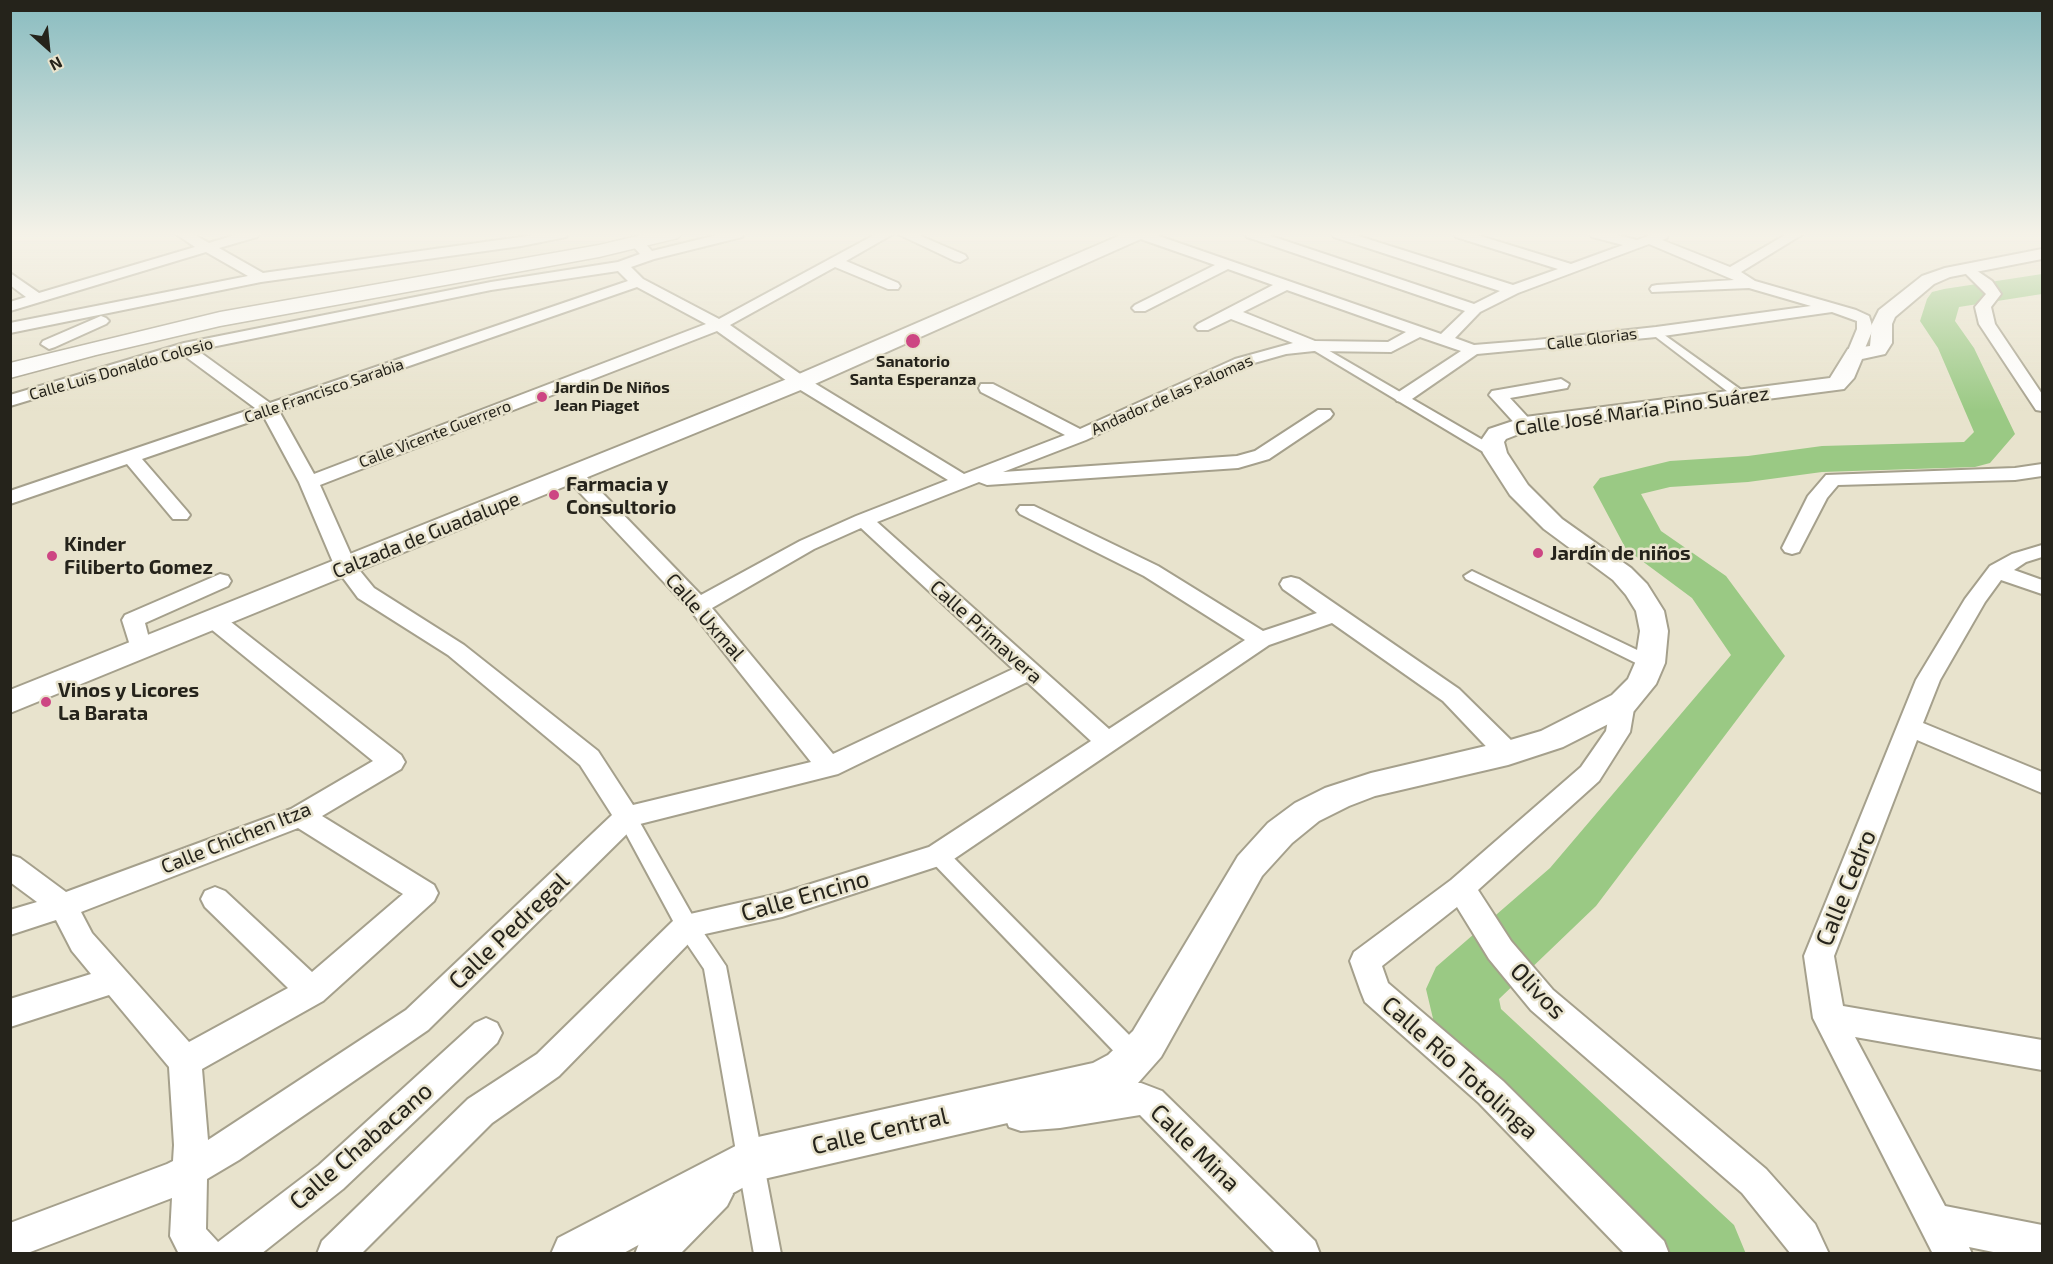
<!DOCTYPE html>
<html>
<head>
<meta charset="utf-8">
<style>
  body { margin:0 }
  #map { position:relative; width:2053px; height:1264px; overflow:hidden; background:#e8e3cd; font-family:"Exo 2",sans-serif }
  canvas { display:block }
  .frame { position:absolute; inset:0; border:12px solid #25231b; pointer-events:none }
  .north { position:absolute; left:18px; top:18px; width:60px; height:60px; -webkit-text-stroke:4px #e8e3cd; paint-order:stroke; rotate:153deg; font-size:16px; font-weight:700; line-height:24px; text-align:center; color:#25231b }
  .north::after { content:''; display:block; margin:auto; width:21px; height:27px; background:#25231b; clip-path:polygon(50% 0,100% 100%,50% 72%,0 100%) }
</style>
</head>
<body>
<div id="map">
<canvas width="2053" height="1264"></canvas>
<div class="frame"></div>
<div class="north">N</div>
</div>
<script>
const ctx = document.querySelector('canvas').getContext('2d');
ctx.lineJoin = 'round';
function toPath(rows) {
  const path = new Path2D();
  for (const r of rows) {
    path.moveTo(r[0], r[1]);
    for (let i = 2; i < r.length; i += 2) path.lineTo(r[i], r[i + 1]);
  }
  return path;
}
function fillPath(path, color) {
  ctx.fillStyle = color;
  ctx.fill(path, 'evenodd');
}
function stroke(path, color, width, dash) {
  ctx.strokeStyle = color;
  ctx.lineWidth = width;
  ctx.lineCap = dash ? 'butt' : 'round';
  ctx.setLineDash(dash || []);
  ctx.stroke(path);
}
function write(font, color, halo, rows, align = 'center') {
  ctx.font = font + ' "Exo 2",sans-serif';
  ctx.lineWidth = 5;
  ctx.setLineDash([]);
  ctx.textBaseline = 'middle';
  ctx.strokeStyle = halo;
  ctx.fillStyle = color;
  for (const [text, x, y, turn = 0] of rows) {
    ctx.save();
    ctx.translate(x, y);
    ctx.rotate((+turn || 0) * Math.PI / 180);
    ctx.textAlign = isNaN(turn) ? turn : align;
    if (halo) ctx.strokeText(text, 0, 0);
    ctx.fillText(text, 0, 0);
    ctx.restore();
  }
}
fillPath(toPath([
  [2042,274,2042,294,1959,307,1955,321,1974,348,2015,434,1990,463,1975,467,1822,472,1748,482,1670,487,1641,494,1661,531,1726,576,1785,656,1596,906,1499,999,1501,1009,1734,1225,1746,1254,1646,1254,1446,1050,1435,1027,1426,989,1436,967,1550,868,1731,655,1692,598,1626,549,1593,487,1600,478,1670,461,1748,456,1822,446,1964,442,1974,432,1938,348,1920,321,1927,299,1932,292,1944,289,2042,274]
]), '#9ac984');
const pedestrian = toPath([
  [1656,329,1744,392,1746,395,1744,398,1736,398,1652,334,1650,332,1656,329],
  [1314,342,1500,450,1502,453,1500,456,1490,456,1310,348,1310,344,1314,342],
  [1472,571,1656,659,1659,663,1656,667,1644,667,1466,579,1464,576,1472,571],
  [627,809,634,812,695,920,726,966,781,1254,754,1254,704,969,679,932,617,817,620,812,627,809],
  [938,847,945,849,1143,1049,1147,1057,1143,1065,1135,1068,1127,1065,931,861,928,855,931,849,938,847]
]);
const minor = toPath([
  [176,234,193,234,209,243,238,234,259,234,257,237,219,248,263,273,542,234,568,234,566,237,521,246,261,282,10,333,10,323,248,276,206,252,10,311,10,302,26,297,10,285,10,273,39,293,195,247,176,234],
  [721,234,744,234,742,237,654,259,631,267,643,279,719,319,876,234,893,234,846,261,898,283,900,286,898,289,888,289,835,267,730,325,806,378,964,474,1065,435,981,392,979,388,981,384,993,384,1080,429,1235,359,1293,343,1231,319,1208,330,1198,330,1195,327,1198,324,1273,285,1228,269,1145,311,1135,311,1132,308,1135,305,1215,265,1135,237,1133,234,1153,234,1441,334,1465,311,1247,237,1245,234,1265,234,1474,304,1500,291,1334,237,1332,234,1352,234,1513,285,1558,269,1456,237,1454,234,1474,234,1571,264,1623,245,1592,237,1590,234,1613,234,1637,240,1653,234,1668,234,1667,238,1662,240,1730,267,1787,234,1803,234,1741,272,1755,281,1856,310,1869,316,1873,329,1863,353,1855,358,1847,353,1857,329,1857,321,1832,312,1656,337,1477,354,1409,401,1403,402,1397,401,1394,397,1397,393,1461,351,1420,337,1391,352,1314,351,1286,354,1247,365,1086,440,1003,472,1237,456,1255,451,1318,410,1330,410,1333,414,1330,418,1269,459,1238,468,987,485,979,482,877,522,1109,729,1245,640,1144,576,1020,514,1017,510,1020,506,1034,506,1158,566,1263,631,1317,613,1283,589,1280,584,1283,579,1291,577,1299,579,1459,689,1517,746,1521,753,1517,760,1508,762,1499,760,1443,701,1332,623,1269,645,948,863,782,917,696,936,559,1076,492,1123,361,1254,317,1254,322,1241,468,1099,537,1054,677,917,782,893,929,847,1091,741,1027,682,838,774,636,825,428,1030,239,1160,207,1179,206,1229,218,1242,319,1165,475,1023,486,1018,497,1023,502,1033,497,1043,343,1189,261,1254,179,1254,170,1236,172,1198,25,1254,10,1254,10,1223,167,1164,173,1161,174,1145,169,1067,109,995,10,1027,10,999,91,974,72,951,56,920,10,935,10,910,37,902,10,882,10,855,20,858,66,892,291,809,373,761,206,625,203,620,206,615,214,613,222,615,401,755,405,762,401,769,322,816,434,885,438,893,434,901,323,1001,202,1069,208,1140,406,1010,612,815,580,765,448,655,358,598,335,567,299,482,264,417,142,459,187,511,190,515,187,519,173,519,127,464,10,504,10,491,255,408,182,354,10,406,10,395,184,343,491,282,618,262,640,254,630,243,637,239,642,240,652,251,721,234],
  [1649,244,1734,280,1657,285,1652,286,1650,289,1652,292,1749,288,1811,306,1656,327,1536,340,1474,345,1455,338,1480,312,1518,293,1649,244],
  [618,271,628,281,270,403,197,350,491,290,618,271],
  [637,287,706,324,314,474,279,411,637,287],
  [1287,290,1406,332,1388,342,1315,341,1243,312,1287,290],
  [717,331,794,386,948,480,856,516,800,541,701,595,581,471,567,471,565,475,567,479,691,611,811,762,633,805,598,751,464,645,374,588,356,566,320,485,717,331],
  [861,528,1013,669,833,754,712,608,814,549,861,528],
  [298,828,403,894,312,972,225,891,215,887,205,891,201,899,205,907,288,988,189,1042,92,933,81,912,298,828],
  [898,234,916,234,965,255,967,258,960,262,955,261,898,234],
  [1967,264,1992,281,2001,294,1991,307,1995,324,2042,394,2042,411,2036,410,1979,324,1975,307,1986,294,1960,268,1967,264],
  [101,316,106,318,109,321,106,324,55,347,49,349,41,344,43,341,101,316],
  [1561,379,1569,384,1567,388,1510,398,1534,424,1531,428,1525,429,1519,428,1489,395,1492,391,1498,390,1561,379],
  [2042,464,2042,476,2015,480,1838,485,1827,498,1799,552,1792,554,1785,552,1782,548,1808,496,1826,475,2015,468,2042,464],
  [2042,545,2042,557,2026,562,2014,570,2042,580,2042,594,2001,580,1985,602,1940,680,1923,723,2042,772,2042,793,1917,740,1834,956,1843,1006,2042,1040,2042,1070,1855,1037,1945,1206,2042,1225,2042,1254,2003,1254,1969,1247,1972,1254,1933,1254,1813,1018,1804,956,1916,680,1965,599,1990,566,2012,554,2042,545],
  [220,574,228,576,231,581,228,586,145,623,152,650,149,655,141,658,133,655,122,620,125,615,220,574],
  [1623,695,1632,697,1635,703,1630,732,1599,781,1478,890,1511,941,1553,990,1766,1169,1815,1224,1829,1254,1791,1254,1742,1193,1531,1010,1489,959,1457,907,1382,966,1388,983,1503,1081,1664,1241,1669,1254,1625,1254,1479,1103,1365,1002,1361,992,1350,961,1354,952,1451,880,1581,767,1606,731,1611,703,1614,697,1623,695],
  [1131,1083,1141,1083,1162,1091,1315,1241,1320,1254,1276,1254,1140,1115,1060,1128,1021,1131,1009,1127,1004,1115,1009,1103,1021,1099,1060,1096,1131,1083],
  [715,1176,727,1182,733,1194,727,1206,680,1254,635,1254,640,1241,703,1182,715,1176]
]);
const tertiary = toPath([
  [1123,234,1145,234,1143,238,808,387,10,713,10,690,792,377,1123,234],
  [2042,249,2042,259,1950,277,1934,284,1895,317,1892,324,1892,343,1885,354,1862,359,1854,378,1844,389,1529,430,1506,439,1504,442,1507,453,1528,485,1562,519,1631,568,1647,584,1664,611,1668,631,1665,663,1656,684,1634,711,1563,747,1508,765,1375,796,1349,806,1319,821,1292,843,1262,876,1161,1057,1138,1083,1099,1102,755,1181,622,1254,551,1254,558,1238,749,1139,1093,1063,1108,1055,1133,1031,1238,856,1268,823,1295,803,1325,788,1371,773,1507,741,1541,731,1612,695,1628,679,1635,663,1640,631,1636,611,1626,595,1613,580,1544,529,1510,495,1483,453,1480,442,1489,429,1525,417,1830,378,1848,349,1870,346,1872,324,1879,310,1922,276,1945,268,2042,249]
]);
const trunk = toPath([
  [646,234,681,234,678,238,599,257,220,326,96,355,10,378,10,363,220,312,599,245,646,234]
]);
stroke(pedestrian, '#a5a08c', 4);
stroke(minor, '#a5a08c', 4);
stroke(tertiary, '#a5a08c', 4);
stroke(trunk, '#a5a08c', 3);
fillPath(pedestrian, '#fff');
fillPath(minor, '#fff');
fillPath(tertiary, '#fff');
fillPath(trunk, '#fff');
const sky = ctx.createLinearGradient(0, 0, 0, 411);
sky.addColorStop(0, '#89bcc0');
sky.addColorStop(0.57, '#f5f2e8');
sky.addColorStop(1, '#f5f2e800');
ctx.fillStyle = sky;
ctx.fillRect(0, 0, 2053, 411);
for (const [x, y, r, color] of [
  [913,341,8,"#cd4683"],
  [542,397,6,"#cd4683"],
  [554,495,6,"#cd4683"],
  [1538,553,6,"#cd4683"],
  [52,556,6,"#cd4683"],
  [46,702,6,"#cd4683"]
]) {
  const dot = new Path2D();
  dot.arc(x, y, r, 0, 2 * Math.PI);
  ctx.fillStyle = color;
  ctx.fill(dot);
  stroke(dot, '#e8e3cd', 2);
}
write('16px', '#25231b', '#e8e3cd', [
  ["Calle Glorias",1592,339,-7],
  ["Calle Luis Donaldo Colosio",121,369,-16],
  ["Calle Francisco Sarabia",324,391,-19],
  ["Andador de las Palomas",1172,395,-24],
  ["Calle Vicente Guerrero",435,434,-21]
]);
write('bold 16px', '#25231b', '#e8e3cd', [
  ["Sanatorio",913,362],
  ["Santa Esperanza",913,380],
  ["Jardin De Niños",554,388,"left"],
  ["Jean Piaget",554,406,"left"]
]);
write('20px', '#25231b', '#e8e3cd', [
  ["Calle José María Pino Suárez",1642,411,-8],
  ["Calzada de Guadalupe",426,535,-22],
  ["Calle Uxmal",705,617,49],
  ["Calle Primavera",986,632,42],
  ["Calle Chichen Itza",236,838,-22]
]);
write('bold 20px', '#25231b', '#e8e3cd', [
  ["Farmacia y",566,484],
  ["Consultorio",566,507],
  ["Kinder",64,544],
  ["Filiberto Gomez",64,567],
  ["Jardín de niños",1550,553],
  ["Vinos y Licores",58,690],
  ["La Barata",58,713]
], 'left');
write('24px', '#25231b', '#e8e3cd', [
  ["Calle Cedro",1846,888,-68],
  ["Calle Encino",805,896,-16],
  ["Calle Pedregal",509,931,-44],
  ["Olivos",1538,991,46],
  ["Calle Río Totolinga",1460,1068,42],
  ["Calle Central",880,1131,-13],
  ["Calle Chabacano",361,1146,-41],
  ["Calle Mina",1195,1148,44]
]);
</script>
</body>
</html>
